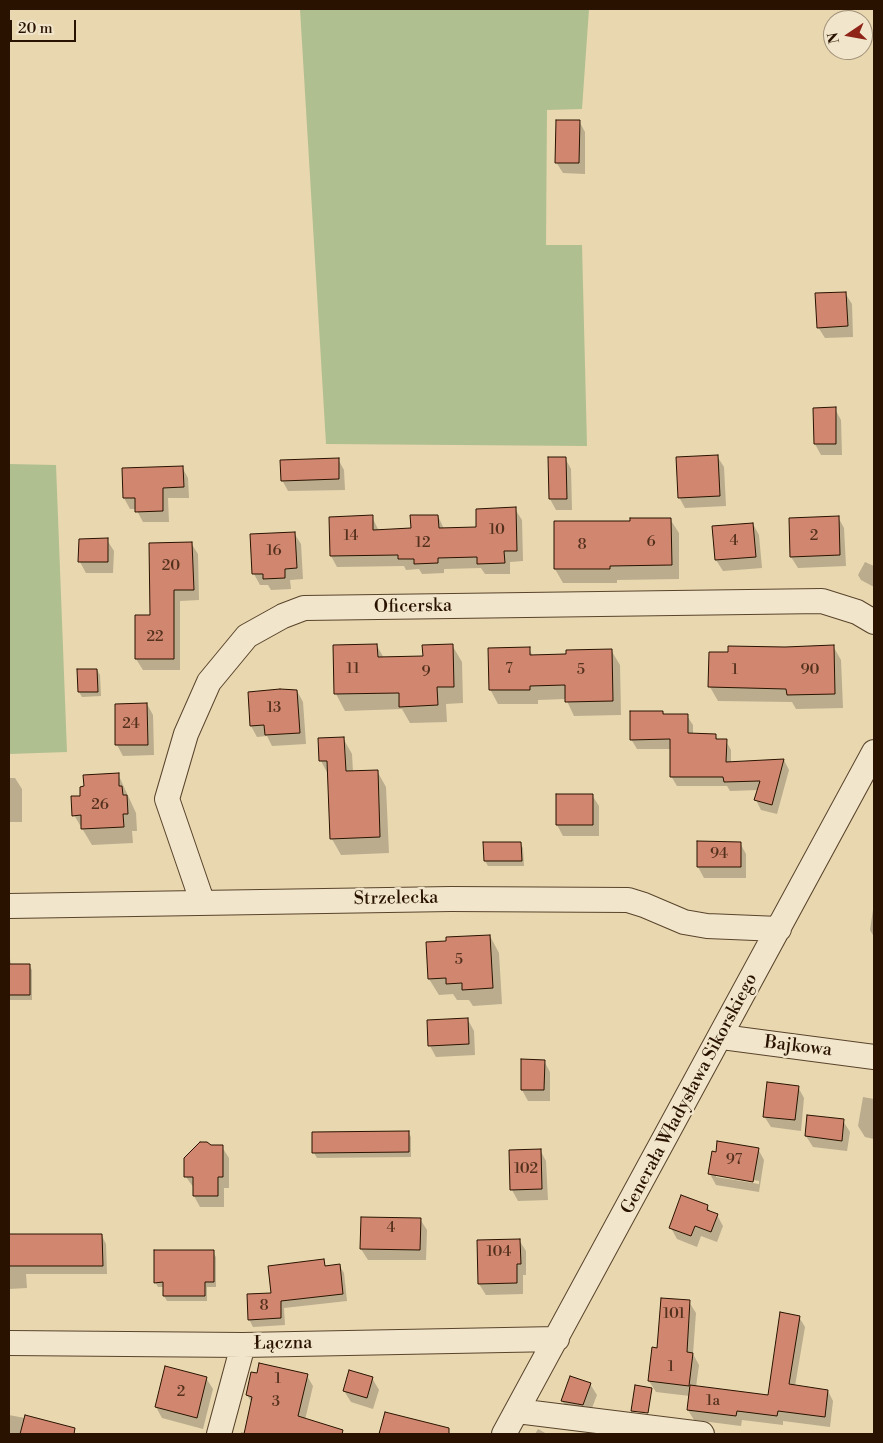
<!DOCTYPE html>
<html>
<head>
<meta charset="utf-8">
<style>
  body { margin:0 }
  #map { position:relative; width:883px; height:1443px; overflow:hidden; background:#e9d7af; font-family:"Libre Bodoni",serif }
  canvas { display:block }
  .frame { position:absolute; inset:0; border:10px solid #291300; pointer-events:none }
  .north { position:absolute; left:823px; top:10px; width:50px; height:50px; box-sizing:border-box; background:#f1e5cb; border:1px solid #a1917a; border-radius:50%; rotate:258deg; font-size:14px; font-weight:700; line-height:20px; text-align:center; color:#291300 }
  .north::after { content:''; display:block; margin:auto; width:18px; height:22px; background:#8f2418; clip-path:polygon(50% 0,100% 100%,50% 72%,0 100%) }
  .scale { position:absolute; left:10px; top:20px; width:66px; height:22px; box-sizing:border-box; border:2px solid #291300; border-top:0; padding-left:6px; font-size:15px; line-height:18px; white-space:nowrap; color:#291300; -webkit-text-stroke:4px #f1e5cb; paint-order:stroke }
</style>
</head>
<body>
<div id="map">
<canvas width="883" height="1443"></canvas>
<div class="frame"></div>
<div class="north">N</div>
<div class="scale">20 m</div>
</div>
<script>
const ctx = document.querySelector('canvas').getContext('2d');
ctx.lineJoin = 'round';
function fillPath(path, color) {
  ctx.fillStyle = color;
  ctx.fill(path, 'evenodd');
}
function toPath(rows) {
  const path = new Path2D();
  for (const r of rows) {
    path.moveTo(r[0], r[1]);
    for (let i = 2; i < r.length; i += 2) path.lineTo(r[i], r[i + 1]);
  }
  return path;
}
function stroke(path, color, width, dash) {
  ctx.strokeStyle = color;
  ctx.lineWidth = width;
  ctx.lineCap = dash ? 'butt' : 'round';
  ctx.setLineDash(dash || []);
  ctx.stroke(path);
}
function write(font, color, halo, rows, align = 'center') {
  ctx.font = font + ' "Libre Bodoni",serif';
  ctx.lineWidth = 5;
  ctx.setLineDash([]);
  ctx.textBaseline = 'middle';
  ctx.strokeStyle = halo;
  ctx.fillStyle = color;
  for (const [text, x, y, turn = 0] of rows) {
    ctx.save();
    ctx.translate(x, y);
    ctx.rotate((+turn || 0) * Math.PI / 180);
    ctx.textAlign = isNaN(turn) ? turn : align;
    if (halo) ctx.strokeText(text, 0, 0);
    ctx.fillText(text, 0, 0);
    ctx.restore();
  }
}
fillPath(toPath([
  [300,9,589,9,582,109,547,110,546,245,582,245,587,446,326,444],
  [9,464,56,465,67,752,9,754]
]), '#b0bf90');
fillPath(toPath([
  [579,121,585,132,585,174,563,173,556,162],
  [845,293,852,304,853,337,825,338,818,327],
  [835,409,841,420,842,455,821,455,815,444],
  [717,456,724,467,726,506,685,508,679,497],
  [565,458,571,469,572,510,556,510,550,499],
  [338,459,344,470,345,490,288,491,282,480],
  [182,467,188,478,189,498,168,498,169,522,143,522,136,509,130,509,124,498],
  [515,509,522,520,523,561,510,562,510,574,485,574,481,568,444,569,444,573,422,574,419,569,406,570,404,566,337,567,331,556,372,517,379,531,412,530,438,516,444,529,478,528],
  [838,517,844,528,846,566,798,568,791,557],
  [670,519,679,533,679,579,617,580,617,583,563,583,555,569,631,522],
  [753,524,759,535,762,568,723,571,716,560],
  [294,533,301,544,303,579,290,580,291,589,271,590,268,585,260,585,254,574],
  [80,540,107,540,114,551,113,573,86,573,80,562],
  [191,543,198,554,199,600,180,601,180,670,143,670,136,659,152,616],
  [865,562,874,566,874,587,861,580,858,575],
  [452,645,462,662,463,703,446,704,447,722,410,723,402,709,345,711,336,694,334,647,377,646,384,658,424,657],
  [833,646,841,660,843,708,796,709,792,702,718,701,710,687,785,649],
  [529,649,533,656,611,650,620,665,621,715,574,716,566,699,538,700,538,704,498,704,490,689],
  [78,670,97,670,100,675,101,696,82,697,79,692],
  [297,691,303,702,306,744,272,746,267,736,257,737,251,726],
  [147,704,153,715,154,755,123,756,117,745],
  [663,712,665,716,687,716,693,725,693,734,715,735,718,740,726,741,731,750,731,763,784,760,789,770,777,814,761,810,756,800,759,790,730,791,727,786,677,786,671,776,671,749,637,749,631,739],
  [343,738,352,754,353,772,377,771,386,787,389,853,341,855,332,839,329,776,321,761],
  [118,774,136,813,137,831,132,831,133,843,92,845,74,815,81,797],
  [9,778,15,778,22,789,22,822,9,822],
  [557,795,592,795,599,806,599,836,563,836,557,825],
  [520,843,523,848,524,866,488,866,485,861,484,844],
  [740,843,746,854,746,878,704,878,698,867],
  [874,903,874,937,870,930],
  [490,936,499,953,502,1004,473,1006,469,1000,457,1000,453,994,439,995,429,979,448,942],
  [9,952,11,965,29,965,32,970,32,1000,9,1000],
  [468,1020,474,1031,475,1055,436,1057,430,1046],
  [544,1061,550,1072,550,1101,528,1101,522,1090],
  [798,1087,804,1098,801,1131,771,1127,764,1116],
  [863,1097,874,1099,874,1139,865,1137,858,1126],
  [843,1121,850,1132,847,1151,813,1147,806,1136],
  [408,1132,411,1137,411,1157,317,1158,314,1153],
  [210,1147,222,1147,229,1158,229,1188,224,1188,224,1207,200,1207,194,1196,194,1188,186,1177],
  [758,1149,764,1160,759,1192,716,1185,710,1174],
  [716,1174,759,1181,759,1184,716,1177],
  [540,1150,546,1161,548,1200,518,1201,512,1190],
  [707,1206,711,1213,717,1215,723,1226,717,1242,701,1236,697,1247,677,1239,671,1228],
  [420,1219,427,1230,426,1260,368,1260,361,1249],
  [9,1236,102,1236,106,1244,107,1274,26,1274,27,1288,9,1289],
  [519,1240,526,1251,526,1275,523,1275,523,1294,486,1295,479,1284],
  [213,1252,216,1257,216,1287,207,1287,207,1301,167,1301,164,1296,164,1287,158,1287,155,1282],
  [323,1261,326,1267,339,1265,344,1273,347,1301,284,1308,285,1325,253,1327,249,1319,272,1294],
  [689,1302,696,1313,693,1354,699,1365,696,1387,769,1396,799,1317,805,1327,795,1386,828,1391,833,1401,830,1427,783,1421,783,1425,742,1420,741,1426,694,1420,688,1410,690,1396,656,1392,649,1381,658,1349],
  [307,1376,313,1386,305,1420,330,1427,334,1434,241,1434,241,1432,245,1433,252,1403,247,1395],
  [206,1378,213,1389,203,1429,162,1418,156,1407],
  [372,1378,379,1390,373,1409,351,1402,344,1391],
  [590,1384,597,1395,589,1416,569,1411,562,1401],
  [386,1413,431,1425,436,1434,381,1434],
  [9,1415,56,1424,62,1434,9,1434],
  [538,1429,547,1434,535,1434]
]), '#0003');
const building = toPath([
  [556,120,580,120,579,163,555,163,556,120],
  [846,292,848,326,817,328,815,293,846,292],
  [836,407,836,444,814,444,813,408,836,407],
  [718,455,720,496,678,498,676,457,718,455],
  [548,457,566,457,567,499,549,499,548,457],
  [339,458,339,479,281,481,280,460,339,458],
  [183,466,184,487,163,488,163,511,135,512,135,498,123,498,122,468,183,466],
  [516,507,517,551,504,551,505,563,477,564,477,557,438,558,438,563,414,564,414,559,398,559,398,555,330,556,329,517,373,515,373,530,411,528,410,515,438,515,439,528,476,527,476,509,516,507],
  [839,516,840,555,790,557,789,518,839,516],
  [630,518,671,518,672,565,610,566,610,569,554,569,554,521,630,521,630,518],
  [753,523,756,557,715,560,712,526,753,523],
  [295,532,297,568,285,569,285,578,263,579,263,574,252,574,250,534,295,532],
  [108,538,108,562,78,562,79,539,108,538],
  [192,542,194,590,174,590,174,659,135,659,135,615,150,615,149,543,192,542],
  [377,644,378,657,423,656,422,645,453,644,454,687,437,687,438,705,399,707,399,693,334,694,333,645,377,644],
  [834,645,835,694,787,695,786,689,708,687,709,652,728,652,728,646,785,647,834,645],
  [530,647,530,655,566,654,566,650,612,649,613,701,565,702,565,685,530,686,530,690,489,690,488,648,530,647],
  [77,669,97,669,98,692,78,692,77,669],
  [280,689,297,690,300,733,265,735,264,725,250,726,248,692,280,689],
  [147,703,148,745,115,745,115,704,147,703],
  [630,711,663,711,663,714,688,714,688,733,716,734,716,739,727,739,726,762,784,759,772,805,754,800,760,781,724,782,723,777,670,777,670,739,630,740,630,711],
  [344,737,346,771,378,770,380,837,330,839,327,761,319,761,318,738,344,737],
  [119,773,119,786,122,786,123,795,127,795,128,814,123,814,124,827,81,829,81,815,72,816,71,796,80,796,80,787,84,786,83,775,119,773],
  [556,794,593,794,593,825,556,825,556,794],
  [697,841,741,842,741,867,697,867,697,841],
  [483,842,521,842,522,861,484,861,483,842],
  [490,935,493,988,462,990,462,983,446,984,446,978,428,979,426,942,446,941,446,937,490,935],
  [9,964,30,964,30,995,9,995,9,964],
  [468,1018,469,1044,428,1046,427,1020,468,1018],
  [521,1059,545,1060,544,1090,521,1090,521,1059],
  [767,1082,799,1086,795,1120,763,1117,767,1082],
  [807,1115,844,1119,842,1141,805,1136,807,1115],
  [409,1131,409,1152,312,1153,312,1132,409,1131],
  [717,1141,759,1148,753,1182,708,1174,712,1151,716,1152,717,1141],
  [200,1142,207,1142,211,1145,223,1145,223,1177,218,1177,218,1196,193,1196,193,1177,184,1177,184,1158,200,1142],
  [541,1149,542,1189,510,1190,509,1150,541,1149],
  [681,1195,708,1205,707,1210,718,1214,711,1232,695,1226,691,1236,669,1228,681,1195],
  [361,1217,421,1218,420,1250,360,1249,361,1217],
  [9,1234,102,1234,103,1266,9,1266,9,1234],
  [520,1239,521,1264,517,1264,517,1283,478,1284,477,1240,520,1239],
  [154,1250,214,1250,214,1282,205,1282,205,1296,163,1296,163,1282,154,1283,154,1250],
  [324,1259,325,1266,340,1264,343,1294,281,1301,281,1318,248,1320,247,1294,271,1293,268,1266,324,1259],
  [661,1298,690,1300,687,1352,693,1353,689,1386,648,1381,652,1347,657,1348,661,1298],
  [780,1312,800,1316,789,1384,828,1390,825,1417,778,1411,777,1416,737,1411,736,1416,687,1410,690,1385,768,1395,780,1312],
  [259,1363,308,1374,298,1416,343,1430,342,1434,244,1434,252,1397,246,1395,251,1372,257,1373,259,1363],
  [165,1366,207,1377,197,1418,155,1407,165,1366],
  [349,1370,373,1377,367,1398,343,1391,349,1370],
  [570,1376,591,1383,583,1405,561,1401,570,1376],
  [635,1385,652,1388,648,1413,631,1411,635,1385],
  [385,1412,449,1428,449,1434,379,1434,385,1412],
  [25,1415,75,1428,74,1434,20,1434,25,1415]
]);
fillPath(building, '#d0866f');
stroke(building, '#291300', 1);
const minor = toPath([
  [202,901,167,799,186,734,209,682,247,636,283,616,304,608,822,601,857,612,874,622],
  [9,906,451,899,628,900,644,905,684,922,707,926,779,929],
  [722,1037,874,1057],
  [9,1343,243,1345,557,1339],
  [517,1411,702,1434],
  [219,1434,243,1345],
  [504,1434,874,752]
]);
stroke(minor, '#59442c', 26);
stroke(minor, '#f1e5cb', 24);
write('15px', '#53301c', null, [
  ["10",497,530],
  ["14",351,536],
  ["2",814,536],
  ["4",734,541],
  ["6",651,542],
  ["12",423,543],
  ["8",582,545],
  ["16",274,551],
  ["20",171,566],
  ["22",155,637],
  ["11",353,669],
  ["7",509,669],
  ["5",581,670],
  ["1",735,670],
  ["90",810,670],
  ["9",426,672],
  ["13",274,708],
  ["24",131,724],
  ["26",100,805],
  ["94",719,854],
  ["5",459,960],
  ["97",734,1160],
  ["102",526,1169],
  ["4",391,1228],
  ["104",499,1252],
  ["8",264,1306],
  ["101",674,1314],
  ["1",671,1367],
  ["1",278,1379],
  ["2",181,1392],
  ["1a",713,1401],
  ["3",276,1402]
]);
write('18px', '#291300', '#f1e5cb', [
  ["Oficerska",413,607,-1],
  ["Strzelecka",396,899,-1],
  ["Bajkowa",798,1047,7],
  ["Generała Władysława Sikorskiego",690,1094,-62],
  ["Łączna",283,1344,-1]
]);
</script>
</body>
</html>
